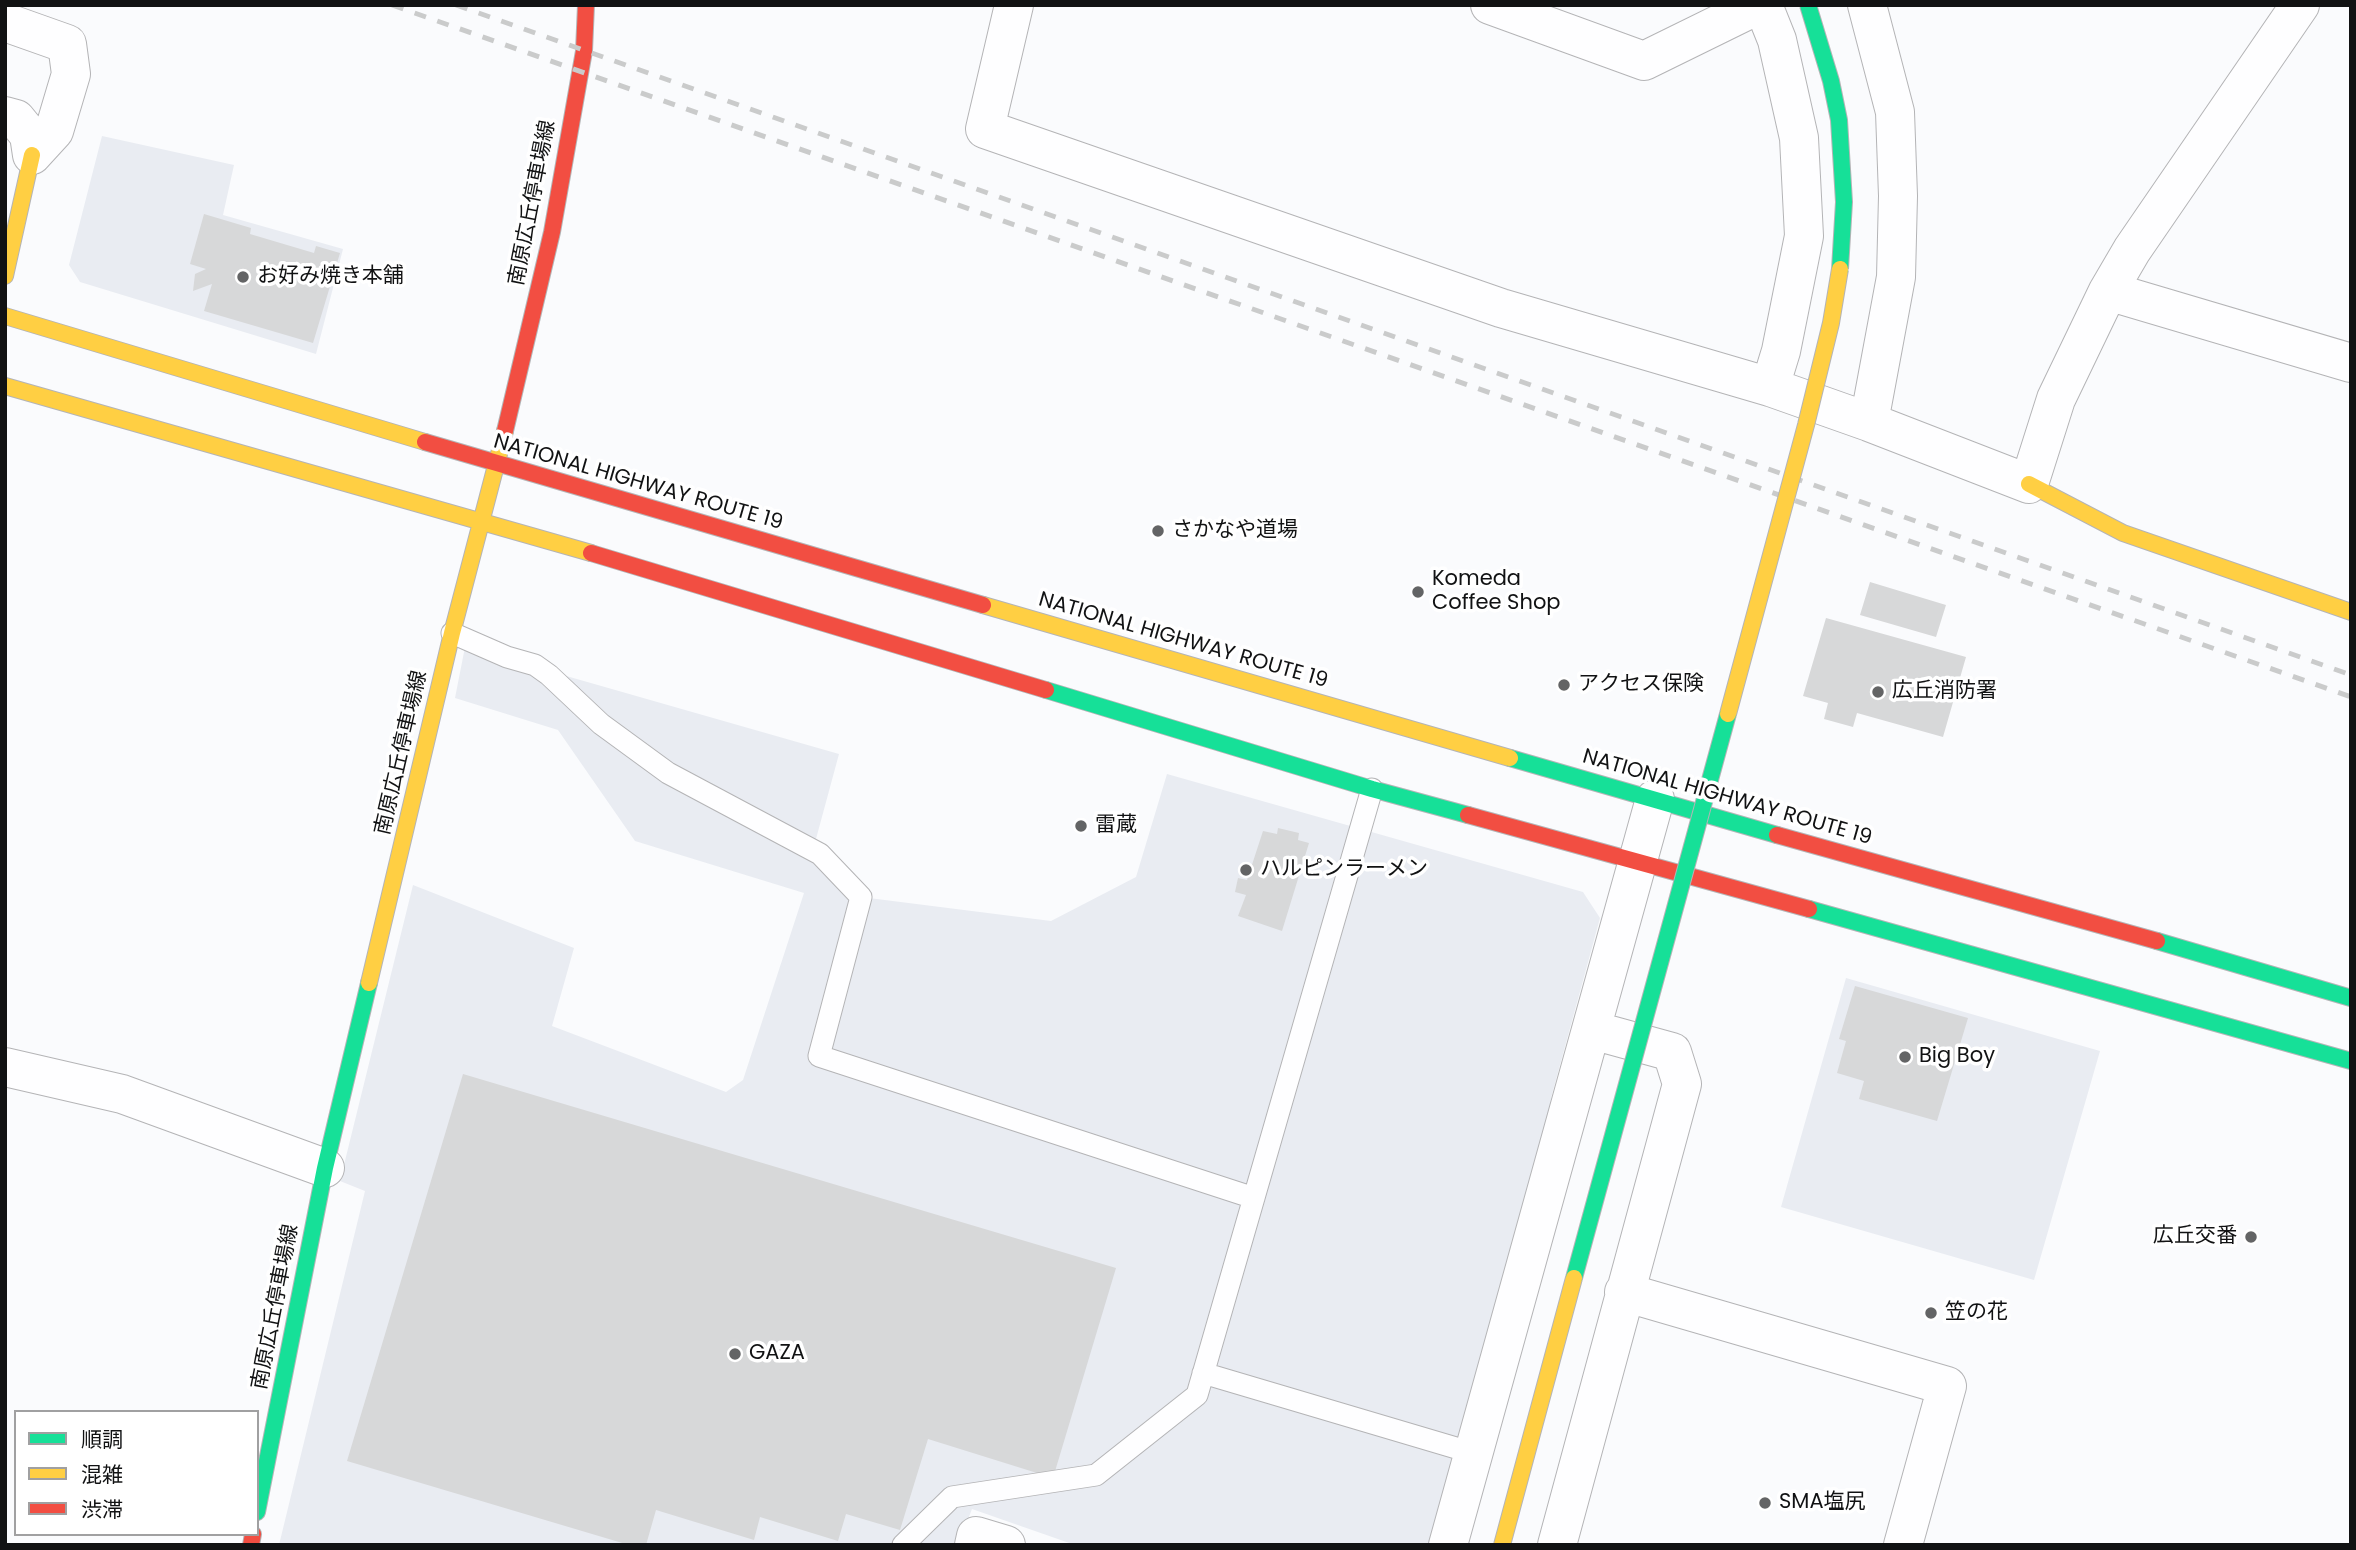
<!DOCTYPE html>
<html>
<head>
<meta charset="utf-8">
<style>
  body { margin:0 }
  #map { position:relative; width:2356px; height:1550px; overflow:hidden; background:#fafbfd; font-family:Poppins,"Noto Sans JP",sans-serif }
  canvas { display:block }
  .frame { position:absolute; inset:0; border:7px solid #111213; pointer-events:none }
  .legend { position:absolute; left:14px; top:1410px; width:245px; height:126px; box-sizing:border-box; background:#fff; border:2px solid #a0a0a1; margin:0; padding:9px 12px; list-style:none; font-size:21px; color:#111213 }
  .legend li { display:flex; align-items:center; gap:14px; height:35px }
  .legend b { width:35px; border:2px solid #a0a0a1 }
</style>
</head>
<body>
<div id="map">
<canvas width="2356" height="1550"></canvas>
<div class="frame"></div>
<ul class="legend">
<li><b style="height:9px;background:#16e098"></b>順調</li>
<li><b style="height:9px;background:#ffcf43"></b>混雑</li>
<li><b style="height:9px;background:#f24e42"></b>渋滞</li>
</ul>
</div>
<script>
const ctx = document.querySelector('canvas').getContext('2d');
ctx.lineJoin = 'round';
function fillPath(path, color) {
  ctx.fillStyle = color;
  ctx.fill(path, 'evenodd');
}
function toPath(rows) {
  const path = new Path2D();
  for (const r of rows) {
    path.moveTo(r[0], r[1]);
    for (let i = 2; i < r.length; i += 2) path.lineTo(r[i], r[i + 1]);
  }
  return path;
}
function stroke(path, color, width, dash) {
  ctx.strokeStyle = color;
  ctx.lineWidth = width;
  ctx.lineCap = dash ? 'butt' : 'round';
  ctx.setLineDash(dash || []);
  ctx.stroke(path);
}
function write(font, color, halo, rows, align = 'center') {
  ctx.font = font + ' Poppins,"Noto Sans JP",sans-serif';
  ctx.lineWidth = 7;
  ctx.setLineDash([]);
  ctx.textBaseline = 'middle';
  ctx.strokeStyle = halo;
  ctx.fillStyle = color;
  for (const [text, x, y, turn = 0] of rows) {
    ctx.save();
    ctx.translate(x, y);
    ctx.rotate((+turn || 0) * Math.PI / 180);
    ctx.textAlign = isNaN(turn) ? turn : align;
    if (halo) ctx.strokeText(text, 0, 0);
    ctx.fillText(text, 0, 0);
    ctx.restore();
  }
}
fillPath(toPath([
  [102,136,234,165,223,215,343,249,316,354,80,282,69,265],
  [465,647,839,754,813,850,861,897,1051,921,1136,877,1167,774,1583,892,1600,918,1551,1098,1546,1172,1439,1545,1075,1545,972,1509,958,1545,279,1545,365,1191,340,1181,413,885,574,948,552,1026,726,1092,743,1080,804,893,635,841,558,730,455,698],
  [1846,978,2100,1051,2034,1280,1781,1207]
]), '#e9ecf2');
fillPath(toPath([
  [204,214,251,228,250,234,314,253,316,246,340,253,313,343,204,311,212,284,193,291,195,274,206,269,190,264],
  [1870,582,1946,605,1936,637,1860,615],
  [1826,618,1966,657,1943,737,1857,713,1853,727,1824,719,1828,703,1803,696],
  [1278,828,1299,833,1298,840,1309,843,1282,931,1238,916,1246,895,1235,892,1238,878,1247,880,1263,831,1277,834],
  [1855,986,1968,1018,1937,1121,1859,1099,1864,1081,1837,1073,1846,1041,1839,1039],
  [463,1074,1116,1268,1053,1478,928,1439,900,1530,846,1514,838,1541,760,1517,754,1540,656,1510,646,1545,629,1545,347,1461]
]), '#d7d8d9');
const lane = toPath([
  [452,633,507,657,535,665,549,675,601,724,668,773,820,854,861,897,819,1056,1254,1198],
  [1203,1373,1473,1453],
  [903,1545,952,1497,1096,1475,1197,1395,1372,789]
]);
const street = toPath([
  [1014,5,985,129,1501,308,1770,387,1869,422,2029,484,2056,399,2108,291,2132,250,2300,5],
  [1490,5,1644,61,1758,5],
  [1763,5,1777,40,1799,138,1804,236,1781,351,1770,387],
  [1867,5,1895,112,1898,196,1896,277,1869,422],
  [5,22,67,44,71,74,54,131,32,155],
  [5,116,16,119,29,135,32,155],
  [2108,291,2351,363],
  [5,1067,122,1094,325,1168],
  [1624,1292,1947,1386,1903,1545],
  [974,1545,976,1536,1006,1545],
  [1448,1545,1655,799],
  [1557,1545,1682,1084,1672,1052,1592,1030]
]);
const fast = toPath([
  [1046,690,1372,789,1468,815],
  [1510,758,1777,835],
  [1809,909,2351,1061],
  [2157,941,2351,998],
  [257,1512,325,1168,369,983]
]);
const slow = toPath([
  [5,276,32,155],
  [5,316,425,442],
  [5,386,591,553],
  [2029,484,2123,533,2351,612],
  [983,605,1510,758],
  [369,983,452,633,505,431]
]);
const jam = toPath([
  [505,431,552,232,584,51,586,5],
  [425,442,983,605],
  [591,553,1046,690],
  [1468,815,1809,909],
  [1777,835,2157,941],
  [251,1545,253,1534]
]);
stroke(lane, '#b4b4b6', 23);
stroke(street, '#b4b4b6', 40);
stroke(fast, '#b4b4b6', 18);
stroke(slow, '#b4b4b6', 18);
stroke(jam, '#b4b4b6', 18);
stroke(lane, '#fefeff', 21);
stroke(street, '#fefeff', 38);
stroke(fast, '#16e098', 16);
stroke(slow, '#ffcf43', 16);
stroke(jam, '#f24e42', 16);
stroke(toPath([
  [392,5,2351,697],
  [456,5,2351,675]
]), '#cacbcb', 5, [12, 12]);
const fastBridge = toPath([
  [1808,5,1831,81,1839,120,1844,202,1840,269],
  [1574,1278,1728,714]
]);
const slowBridge = toPath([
  [1728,714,1806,425,1831,323,1840,269],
  [1502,1545,1574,1278]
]);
stroke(fastBridge, '#b4b4b6', 18, []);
stroke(slowBridge, '#b4b4b6', 18, []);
stroke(fastBridge, '#16e098', 16);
stroke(slowBridge, '#ffcf43', 16);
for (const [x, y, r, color] of [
  [243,277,7,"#636465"],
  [1158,531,7,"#636465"],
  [1418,592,7,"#636465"],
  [1564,685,7,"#636465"],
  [1878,692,7,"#636465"],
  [1081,826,7,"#636465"],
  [1246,870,7,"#636465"],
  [1905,1057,7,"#636465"],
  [2251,1237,7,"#636465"],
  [1931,1313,7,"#636465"],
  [735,1354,7,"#636465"],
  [1765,1503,7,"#636465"]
]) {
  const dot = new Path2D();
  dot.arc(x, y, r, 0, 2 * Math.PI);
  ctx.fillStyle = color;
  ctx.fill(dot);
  stroke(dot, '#fff', 2.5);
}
write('21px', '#111213', '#fff', [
  ["南原広丘停車場線",533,203,-79],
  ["NATIONAL HIGHWAY ROUTE 19",638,483,16],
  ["NATIONAL HIGHWAY ROUTE 19",1183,641,16],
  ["南原広丘停車場線",402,753,-77],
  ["NATIONAL HIGHWAY ROUTE 19",1727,798,16],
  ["南原広丘停車場線",276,1307,-79]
]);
write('21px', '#111213', '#fff', [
  ["お好み焼き本舗",257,277],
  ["さかなや道場",1172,531],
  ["Komeda",1432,580],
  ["Coffee Shop",1432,604],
  ["アクセス保険",1578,685],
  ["広丘消防署",1892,692],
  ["雷蔵",1095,826],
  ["ハルピンラーメン",1260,870],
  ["Big Boy",1919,1057],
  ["広丘交番",2237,1237,"right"],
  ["笠の花",1945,1313],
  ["GAZA",749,1354],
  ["SMA塩尻",1779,1503]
], 'left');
</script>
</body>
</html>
